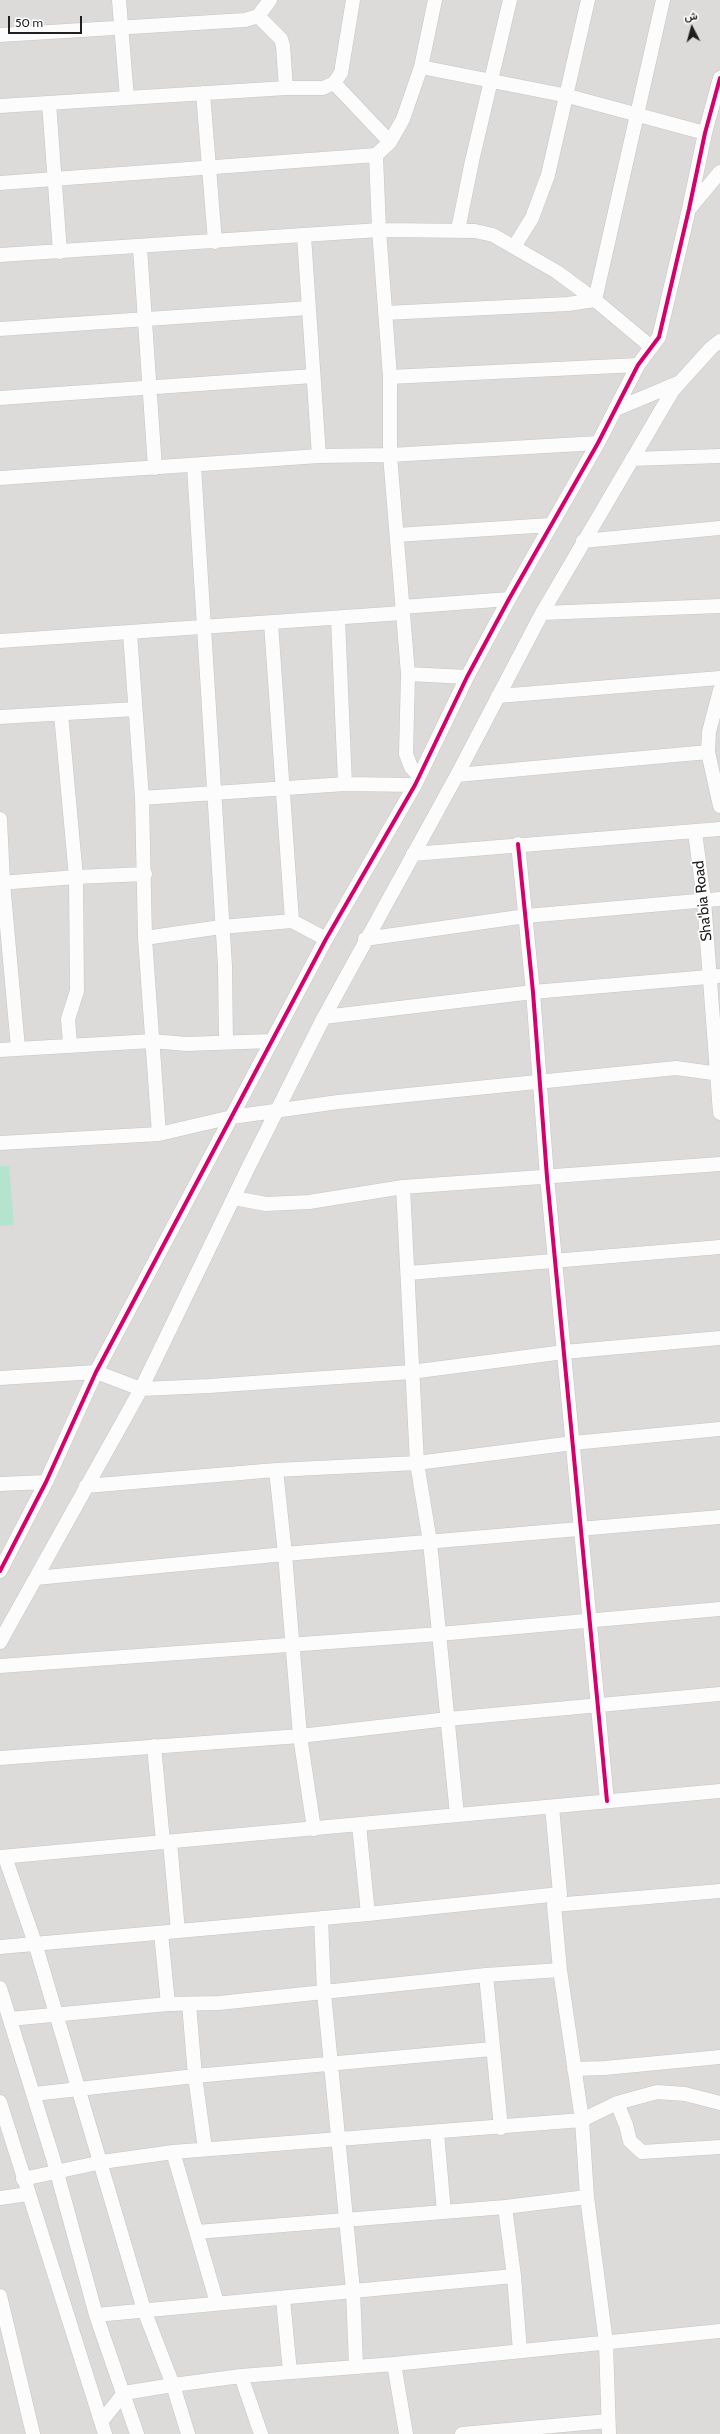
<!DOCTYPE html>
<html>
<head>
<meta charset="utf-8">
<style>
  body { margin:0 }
  #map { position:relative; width:720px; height:2434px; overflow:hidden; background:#edebe8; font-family:Cabin,Vazirmatn,sans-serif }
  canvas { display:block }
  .north { position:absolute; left:672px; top:8px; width:40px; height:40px; -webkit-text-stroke:3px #fff; paint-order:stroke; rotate:354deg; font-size:11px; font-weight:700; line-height:16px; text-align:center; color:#1f1f1f }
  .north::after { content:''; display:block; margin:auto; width:14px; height:18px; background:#1f1f1f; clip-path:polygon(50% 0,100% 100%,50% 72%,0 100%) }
  .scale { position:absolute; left:8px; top:16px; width:74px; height:18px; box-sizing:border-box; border:2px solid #1f1f1f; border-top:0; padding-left:5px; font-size:12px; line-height:14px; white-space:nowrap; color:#1f1f1f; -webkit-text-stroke:3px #fff; paint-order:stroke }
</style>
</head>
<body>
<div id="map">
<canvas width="720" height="2434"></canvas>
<div class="north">ش</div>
<div class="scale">50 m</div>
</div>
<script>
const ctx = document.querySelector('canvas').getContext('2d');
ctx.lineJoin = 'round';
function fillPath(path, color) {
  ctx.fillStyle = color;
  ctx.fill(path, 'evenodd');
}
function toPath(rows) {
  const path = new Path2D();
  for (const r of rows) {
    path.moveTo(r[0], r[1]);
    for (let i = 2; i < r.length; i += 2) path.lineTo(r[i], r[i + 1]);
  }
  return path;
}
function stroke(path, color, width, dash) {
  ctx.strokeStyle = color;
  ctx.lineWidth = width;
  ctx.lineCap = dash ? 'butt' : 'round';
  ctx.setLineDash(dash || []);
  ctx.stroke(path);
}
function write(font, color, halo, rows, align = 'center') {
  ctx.font = font + ' Cabin,sans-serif';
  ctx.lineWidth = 3.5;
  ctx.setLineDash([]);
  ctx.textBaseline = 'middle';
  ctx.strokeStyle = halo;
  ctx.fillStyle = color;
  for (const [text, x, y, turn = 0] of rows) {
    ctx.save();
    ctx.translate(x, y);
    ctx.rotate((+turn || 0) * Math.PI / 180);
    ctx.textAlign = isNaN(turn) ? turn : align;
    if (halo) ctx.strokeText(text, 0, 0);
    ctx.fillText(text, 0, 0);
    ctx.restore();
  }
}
fillPath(toPath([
  [0,0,720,0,720,2434,0,2434]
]), '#dcdbd9');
fillPath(toPath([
  [0,1166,9,1166,14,1225,0,1226]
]), '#b4e3ce');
const minor = toPath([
  [119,0,127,98],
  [258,16,281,39,283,46,286,88],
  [0,35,245,20,258,16,270,0],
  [421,67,568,96,705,133],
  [334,83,390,142],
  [203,93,215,242],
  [49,103,60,252],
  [0,106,286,88,323,88,334,83,341,73,353,0],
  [376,155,379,230,390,377,390,455,408,674,406,754,411,767,419,776],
  [0,183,376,155,390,142,403,119,421,67,435,0],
  [690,208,720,172],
  [458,230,472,161,510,0],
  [304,236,319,456],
  [514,247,532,218,548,175,588,0],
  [140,248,155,468],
  [0,255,379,230,475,231,493,235,557,272,595,300,568,304,385,313],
  [0,329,309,308],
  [650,346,595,300,663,0],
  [390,377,638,365],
  [0,398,313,376],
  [616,409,678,383],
  [632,459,720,456],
  [194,466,225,966,226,1042],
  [0,478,319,456,390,455,598,443],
  [397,535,550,525],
  [583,541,720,528],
  [402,607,509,599],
  [542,613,720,606],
  [338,619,345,784],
  [271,623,292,921],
  [130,633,142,798,145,938,159,1134],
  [0,641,402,613],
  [408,674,467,677],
  [720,690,709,732,708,752,720,806],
  [498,696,720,678],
  [61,714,76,877,77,991,68,1019,70,1044],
  [0,717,135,709],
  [457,775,708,752],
  [142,798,345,784,415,785],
  [0,819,3,883,18,1048],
  [695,832,704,900,720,1113],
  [518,844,533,992,547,1177,607,1801],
  [413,854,720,829],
  [0,883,76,877,145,874],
  [145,938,221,927,292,921,326,939],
  [365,939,526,916,720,899],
  [324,1017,533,992,720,976],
  [0,1050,152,1041,186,1044,272,1041],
  [0,1143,159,1134,232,1117,338,1102,676,1068,720,1074],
  [403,1187,417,1463,430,1542,457,1815],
  [234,1198,266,1204,309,1202,403,1187,720,1164],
  [409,1273,720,1247],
  [0,1378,96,1372,141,1389,209,1386,411,1372,564,1352,720,1338],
  [276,1470,285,1554,300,1736,314,1829],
  [0,1484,46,1482],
  [86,1486,276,1470,417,1463,573,1443,720,1429],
  [0,1571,46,1482,96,1372,326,939,415,785,467,677,509,599,598,443,638,365,659,337,689,209,705,133,720,78],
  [36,1578,285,1554,720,1517],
  [0,1642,141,1389,249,1166,324,1017,457,775,542,613,673,390,711,348,720,341],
  [0,1666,439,1634,720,1609],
  [154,1746,163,1842],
  [0,1758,300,1736,448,1719,720,1694],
  [552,1807,560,1894,554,1905,560,1970,582,2120,587,2197,606,2343,609,2434],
  [359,1825,368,1914],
  [170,1842,178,1931],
  [0,1857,720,1791],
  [5,1857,35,1943,144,2310,173,2385,188,2434],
  [554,1905,720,1891],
  [321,1918,324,1993,353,2290,356,2366],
  [161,1933,168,2004],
  [0,1947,368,1914,560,1894],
  [486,1975,501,2128],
  [0,1988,53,2158,96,2315,137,2434],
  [189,2004,195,2076,205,2149],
  [10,2019,168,2004,219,2003,486,1975,560,1970],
  [574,2069,605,2068,720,2057],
  [34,2094,195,2076,492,2049],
  [0,2102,105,2434],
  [617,2103,626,2125,630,2141,642,2152,720,2147],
  [437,2133,444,2212],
  [173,2152,217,2303],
  [23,2179,102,2162,173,2152,582,2120,617,2103,657,2092,685,2094,720,2103],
  [0,2198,28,2194],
  [505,2207,514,2276,520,2351],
  [197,2232,505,2207,587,2197],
  [0,2296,33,2434],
  [283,2299,290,2372],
  [96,2315,514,2276],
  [394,2364,406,2434],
  [241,2376,261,2434],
  [101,2422,124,2393,173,2385,241,2376,394,2364,720,2331],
  [462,2434,608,2421]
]);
stroke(minor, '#c6c5c4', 15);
stroke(minor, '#fcfcfc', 14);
stroke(toPath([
  [518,844,533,992,547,1177,607,1801],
  [0,1571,46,1482,96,1372,326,939,415,785,467,677,509,599,598,443,638,365,659,337,689,209,705,133,720,78]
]), '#d6006c', 4);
write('15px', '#1f1f1f', '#fff', [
  ["Sha'bia Road",703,901,-96]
]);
</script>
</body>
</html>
